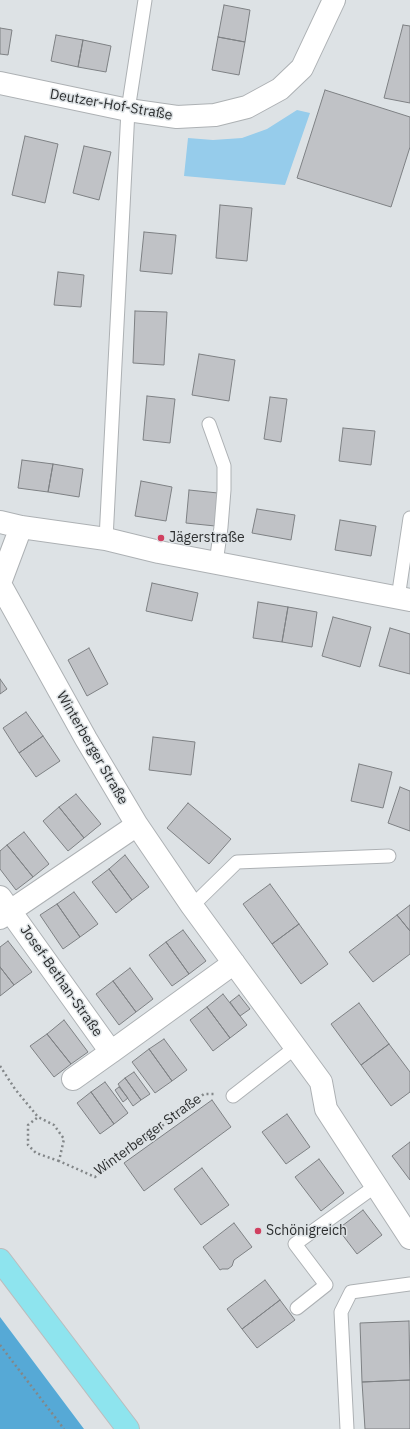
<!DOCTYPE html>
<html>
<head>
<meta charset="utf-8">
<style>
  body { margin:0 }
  canvas { display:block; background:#dde2e5 }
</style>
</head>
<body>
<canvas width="410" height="1429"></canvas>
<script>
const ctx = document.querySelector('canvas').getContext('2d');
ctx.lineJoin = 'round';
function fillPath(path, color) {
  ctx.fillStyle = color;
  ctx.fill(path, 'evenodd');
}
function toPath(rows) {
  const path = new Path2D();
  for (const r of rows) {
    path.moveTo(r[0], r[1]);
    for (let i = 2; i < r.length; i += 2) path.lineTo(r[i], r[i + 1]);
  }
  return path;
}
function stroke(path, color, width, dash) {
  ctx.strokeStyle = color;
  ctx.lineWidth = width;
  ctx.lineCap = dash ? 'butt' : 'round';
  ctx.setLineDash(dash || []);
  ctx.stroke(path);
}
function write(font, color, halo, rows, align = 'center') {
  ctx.font = font + ' "IBM Plex Sans",sans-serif';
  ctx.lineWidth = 3;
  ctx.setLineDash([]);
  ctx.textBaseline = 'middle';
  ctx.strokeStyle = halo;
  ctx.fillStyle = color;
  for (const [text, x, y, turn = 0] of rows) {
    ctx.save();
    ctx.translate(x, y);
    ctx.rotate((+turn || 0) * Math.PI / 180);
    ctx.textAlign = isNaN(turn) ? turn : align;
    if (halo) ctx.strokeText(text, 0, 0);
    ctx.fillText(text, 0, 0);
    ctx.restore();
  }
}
fillPath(toPath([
  [297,110,310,113,285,185,184,176,188,138,213,140,242,138,267,129]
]), '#96cceb');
fillPath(toPath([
  [0,1317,84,1429,0,1429]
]), '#56a9d6');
const building = toPath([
  [224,5,250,10,245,42,218,37,224,5],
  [403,25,410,26,410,103,384,98,403,25],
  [0,28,12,30,8,55,0,54,0,28],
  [56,35,83,40,78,67,51,61,56,35],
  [218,37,245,42,239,75,212,70,218,37],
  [83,40,111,46,106,72,78,67,83,40],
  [325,90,410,117,410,147,391,207,297,178,325,90],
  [25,136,58,144,45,203,12,195,25,136],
  [84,146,111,152,99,200,73,193,84,146],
  [220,205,252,208,247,261,216,258,220,205],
  [144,232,176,235,172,274,140,271,144,232],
  [58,272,84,275,81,307,54,305,58,272],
  [135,311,167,312,164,365,133,363,135,311],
  [199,354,235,360,229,401,192,395,199,354],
  [147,396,175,399,170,443,143,440,147,396],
  [270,397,287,399,281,442,264,439,270,397],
  [343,428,375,431,371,465,339,461,343,428],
  [22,460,53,464,48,492,18,488,22,460],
  [53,464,83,469,79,497,48,492,53,464],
  [141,481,172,487,166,521,135,516,141,481],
  [189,490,218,493,215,526,186,523,189,490],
  [257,509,295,515,291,540,252,533,257,509],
  [340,520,376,526,371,556,335,550,340,520],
  [152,583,198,593,192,621,146,611,152,583],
  [258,602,288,607,282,642,253,638,258,602],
  [288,607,317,612,312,647,282,642,288,607],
  [333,617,371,627,360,667,322,656,333,617],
  [390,628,410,634,410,674,379,666,390,628],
  [89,648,108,684,87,696,68,660,89,648],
  [0,679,7,689,0,694,0,679],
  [26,712,43,736,19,753,3,728,26,712],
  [43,736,60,761,36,777,19,753,43,736],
  [153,737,195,742,191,775,149,770,153,737],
  [359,764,392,772,383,808,351,801,359,764],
  [400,787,410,791,410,831,388,823,400,787],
  [76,794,101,824,84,838,59,807,76,794],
  [188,803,231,839,209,864,167,828,188,803],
  [59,807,84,838,68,851,43,821,59,807],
  [24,832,49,864,33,877,7,845,24,832],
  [7,845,33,877,16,890,0,869,0,851,7,845],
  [125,855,149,887,132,900,109,869,125,855],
  [109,869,132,900,116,913,92,882,109,869],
  [270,884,299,924,272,944,243,904,270,884],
  [74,892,98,924,80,937,57,904,74,892],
  [57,904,80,937,63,949,40,915,57,904],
  [410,905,410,931,397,915,410,905],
  [397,915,410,931,410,954,373,982,349,952,397,915],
  [299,924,328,964,301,984,272,944,299,924],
  [183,930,206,961,189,974,166,942,183,930],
  [8,941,32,972,14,985,0,967,0,947,8,941],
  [166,942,189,974,172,986,149,955,166,942],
  [0,967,14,985,0,996,0,967],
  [130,968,153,999,136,1012,113,981,130,968],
  [113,981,136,1012,119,1025,96,994,113,981],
  [223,994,247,1025,230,1038,207,1007,223,994],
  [239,995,250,1009,240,1016,230,1002,239,995],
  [359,1003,389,1044,361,1065,331,1024,359,1003],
  [207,1007,230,1038,213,1051,190,1020,207,1007],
  [64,1020,88,1052,71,1064,47,1034,64,1020],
  [47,1034,71,1064,54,1077,30,1046,47,1034],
  [164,1039,187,1070,172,1081,149,1049,164,1039],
  [389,1044,410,1072,410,1092,391,1106,361,1065,389,1044],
  [149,1049,172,1081,155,1093,132,1062,149,1049],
  [134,1072,150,1094,141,1100,125,1078,134,1072],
  [125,1078,141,1100,133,1106,118,1084,125,1078],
  [105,1082,128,1113,114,1124,91,1092,105,1082],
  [119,1087,128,1098,123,1102,115,1090,119,1087],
  [91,1092,114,1124,100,1134,77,1103,91,1092],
  [212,1100,231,1127,144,1191,124,1163,212,1100],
  [287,1114,310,1147,286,1164,262,1132,287,1114],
  [410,1142,410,1180,392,1156,410,1142],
  [319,1159,344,1193,321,1211,295,1177,319,1159],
  [202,1168,229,1205,201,1225,174,1189,202,1168],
  [363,1210,382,1235,357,1254,338,1229,363,1210],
  [234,1223,252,1247,234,1260,232,1266,228,1269,222,1269,220,1270,203,1247,234,1223],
  [265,1280,280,1300,242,1329,227,1309,265,1280],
  [280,1300,295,1320,257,1348,242,1329,280,1300],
  [409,1321,410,1380,362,1382,360,1323,409,1321],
  [410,1380,410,1429,365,1429,362,1382,410,1380]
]);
fillPath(building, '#c0c2c6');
stroke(building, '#7e8184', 1);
const lane = toPath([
  [209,424,224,466,224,490,221,527,216,563],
  [106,539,128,110,145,0],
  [398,598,410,518],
  [192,906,237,862,389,856],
  [233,1096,296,1047],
  [297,1308,326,1285,295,1244,377,1185],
  [347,1429,341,1312,351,1292,410,1284]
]);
const street = toPath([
  [0,83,128,110,177,117,215,115,247,107,280,89,302,68,334,0],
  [0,522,21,527,106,539,159,552,410,600],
  [0,583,21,527],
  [0,584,86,739,137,825,192,906,321,1082,326,1109,410,1238],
  [0,897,111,1052,234,963],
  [0,918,137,825],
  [73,1079,111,1052]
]);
const primary = toPath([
  [0,1260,128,1429]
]);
stroke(lane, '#adb1b4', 15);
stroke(street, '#adb1b4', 24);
stroke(primary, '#bcbcbd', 24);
stroke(toPath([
  [0,1066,15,1089,38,1117],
  [59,1161,36,1153,28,1145,28,1125,38,1117,54,1125,64,1139,59,1161,95,1177,204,1094,216,1094],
  [0,1345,64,1429]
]), '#838789', 2.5, [2, 3]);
stroke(lane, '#fff', 13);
stroke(street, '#fff', 22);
stroke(primary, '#8ee4ee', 22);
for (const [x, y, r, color] of [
  [161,538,4,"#d04060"],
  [258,1231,4,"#d04060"]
]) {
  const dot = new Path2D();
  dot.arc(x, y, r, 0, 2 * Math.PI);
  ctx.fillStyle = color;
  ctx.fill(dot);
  stroke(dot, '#dde2e5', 1.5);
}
write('14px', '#2d2f30', '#dde2e5', [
  ["Deutzer-Hof-Straße",111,105,10],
  ["Winterberger Straße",92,748,60],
  ["Josef-Bethan-Straße",61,981,55],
  ["Winterberger Straße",148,1135,-36]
]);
write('14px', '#2d2f30', '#dde2e5', [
  ["Jägerstraße",169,538],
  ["Schönigreich",266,1231]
], 'left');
</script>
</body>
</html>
